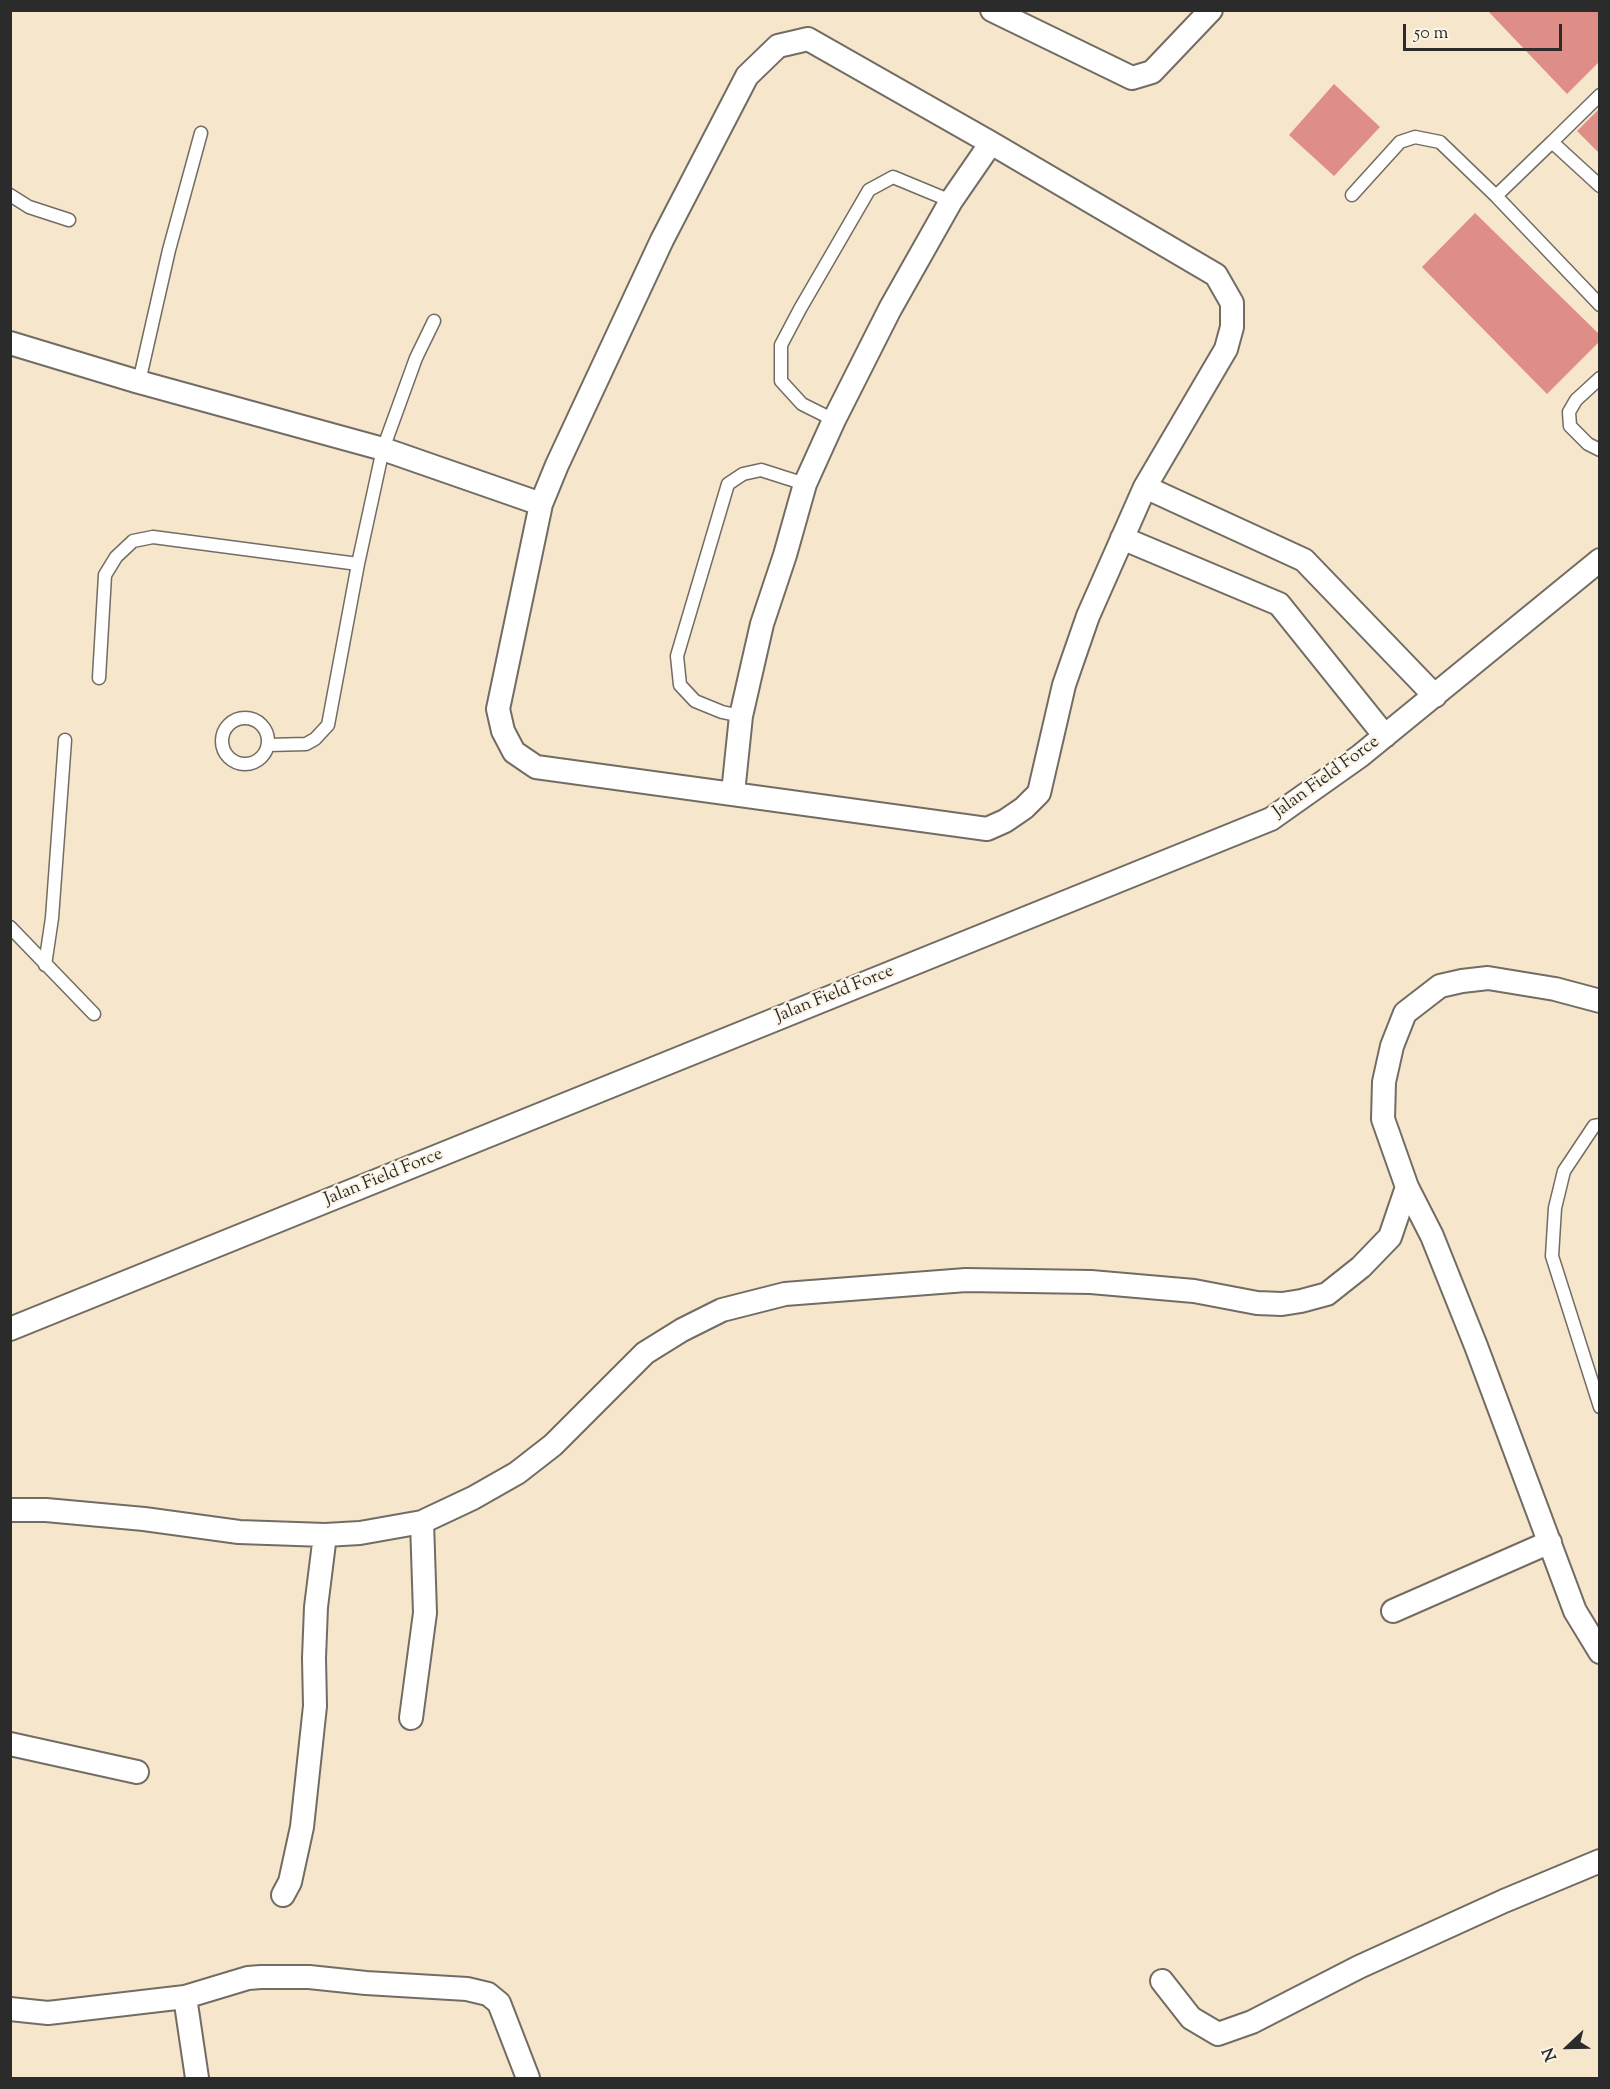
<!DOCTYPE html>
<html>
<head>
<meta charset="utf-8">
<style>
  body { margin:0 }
  #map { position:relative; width:1610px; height:2089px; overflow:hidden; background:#f6e6cc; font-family:"Sorts Mill Goudy",serif }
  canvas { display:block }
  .frame { position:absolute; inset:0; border:12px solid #2b2b2b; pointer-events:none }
  .north { position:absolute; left:1538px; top:2017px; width:60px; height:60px; -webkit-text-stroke:4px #fcf5e5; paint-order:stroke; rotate:248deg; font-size:16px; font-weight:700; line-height:24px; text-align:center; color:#2b2b2b }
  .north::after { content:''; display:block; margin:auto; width:21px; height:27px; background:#2b2b2b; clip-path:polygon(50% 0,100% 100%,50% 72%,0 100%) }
  .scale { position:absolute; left:1403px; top:24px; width:159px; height:27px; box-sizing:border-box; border:3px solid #2b2b2b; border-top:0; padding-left:8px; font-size:18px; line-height:21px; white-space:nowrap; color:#2b2b2b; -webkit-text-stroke:4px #fcf5e5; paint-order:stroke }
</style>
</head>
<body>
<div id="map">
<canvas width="1610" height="2089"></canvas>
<div class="frame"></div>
<div class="north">N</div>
<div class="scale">50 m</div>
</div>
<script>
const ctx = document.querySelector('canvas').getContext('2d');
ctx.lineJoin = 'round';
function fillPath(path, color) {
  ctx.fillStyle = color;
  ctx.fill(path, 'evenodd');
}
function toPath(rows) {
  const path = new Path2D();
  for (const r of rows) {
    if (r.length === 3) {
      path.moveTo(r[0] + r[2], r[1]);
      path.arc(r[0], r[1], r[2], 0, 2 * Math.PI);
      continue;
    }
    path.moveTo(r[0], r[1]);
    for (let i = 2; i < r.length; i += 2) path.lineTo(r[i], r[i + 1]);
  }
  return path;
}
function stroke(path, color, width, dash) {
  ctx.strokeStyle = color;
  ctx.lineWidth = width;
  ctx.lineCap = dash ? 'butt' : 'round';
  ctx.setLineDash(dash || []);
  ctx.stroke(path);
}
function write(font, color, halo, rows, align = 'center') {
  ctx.font = font + ' "Sorts Mill Goudy",serif';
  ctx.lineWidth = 4.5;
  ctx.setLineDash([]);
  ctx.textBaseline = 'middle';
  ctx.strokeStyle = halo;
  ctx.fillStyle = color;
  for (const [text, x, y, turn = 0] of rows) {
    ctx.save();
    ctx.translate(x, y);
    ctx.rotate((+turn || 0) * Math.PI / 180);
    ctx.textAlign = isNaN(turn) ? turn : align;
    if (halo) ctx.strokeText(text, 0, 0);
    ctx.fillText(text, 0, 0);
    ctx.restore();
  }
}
fillPath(toPath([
  [1487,10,1599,10,1599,62,1567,94],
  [1334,84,1380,127,1334,176,1289,135],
  [1599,109,1599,153,1577,131],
  [1475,213,1599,334,1599,342,1547,394,1422,267]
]), '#de8d87');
const lane = toPath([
  [1600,95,1552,142,1600,186],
  [10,195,29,207,69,220],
  [1352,195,1400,142,1415,137,1440,142,1496,196,1600,305],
  [1496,196,1552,142],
  [1600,378,1576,400,1569,412,1570,426,1588,444,1600,450],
  [139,382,169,250,201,133],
  [834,420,802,404,781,381,781,345,800,309,869,190,893,177,951,201],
  [99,678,105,575,116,557,133,541,153,537,358,564],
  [741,716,722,712,695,701,680,685,677,656,728,484,743,474,761,470,805,484],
  [245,741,23],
  [268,745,306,744,315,739,328,725,358,564,383,449,416,358,434,321],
  [10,927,94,1014],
  [45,965,52,918,65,740],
  [1600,1125,1594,1126,1564,1171,1555,1208,1552,1256,1600,1407]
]);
const street = toPath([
  [992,10,1132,78,1152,72,1211,10],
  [808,39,991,143,1216,275,1232,303,1232,327,1226,349,1145,487,1088,616,1064,685,1039,793,1024,808,1005,821,987,829,536,767,514,752,503,731,498,709,541,504,557,465,662,240,747,76,778,46,808,39],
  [10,343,139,382,383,449,541,504],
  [1145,487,1304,560,1435,696],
  [1122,538,1279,604,1385,736],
  [733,793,741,716,762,624,785,555,805,484,834,420,890,309,951,201,991,143],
  [1600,1001,1555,989,1488,978,1462,981,1440,986,1405,1013,1392,1046,1384,1082,1383,1119,1407,1187,1432,1236,1476,1346,1575,1611,1600,1652],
  [10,1329,1271,819,1360,756,1600,560],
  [10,1510,46,1510,144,1519,239,1532,325,1535,360,1533,422,1522,473,1498,517,1473,553,1445,645,1353,682,1330,722,1310,785,1294,966,1280,1091,1282,1194,1291,1257,1303,1282,1304,1301,1301,1327,1294,1361,1267,1390,1237,1407,1187],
  [1393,1611,1550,1542],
  [411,1718,425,1613,422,1522],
  [10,1744,137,1772],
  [283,1895,290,1882,302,1827,315,1706,314,1658,316,1607,325,1535],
  [1162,1981,1191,2018,1218,2034,1252,2022,1359,1967,1504,1901,1600,1861],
  [185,1997,197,2078],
  [10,2009,48,2013,185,1997,248,1978,261,1977,309,1977,366,1983,467,1989,488,1994,499,2003,528,2078]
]);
stroke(lane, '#726c63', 15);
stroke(street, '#726c63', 26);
stroke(lane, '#fff', 12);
stroke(street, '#fff', 22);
write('18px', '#2b2b2b', '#fcf5e5', [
  ["Jalan Field Force",1327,778,-36],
  ["Jalan Field Force",835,995,-22],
  ["Jalan Field Force",384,1178,-22]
]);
</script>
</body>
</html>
